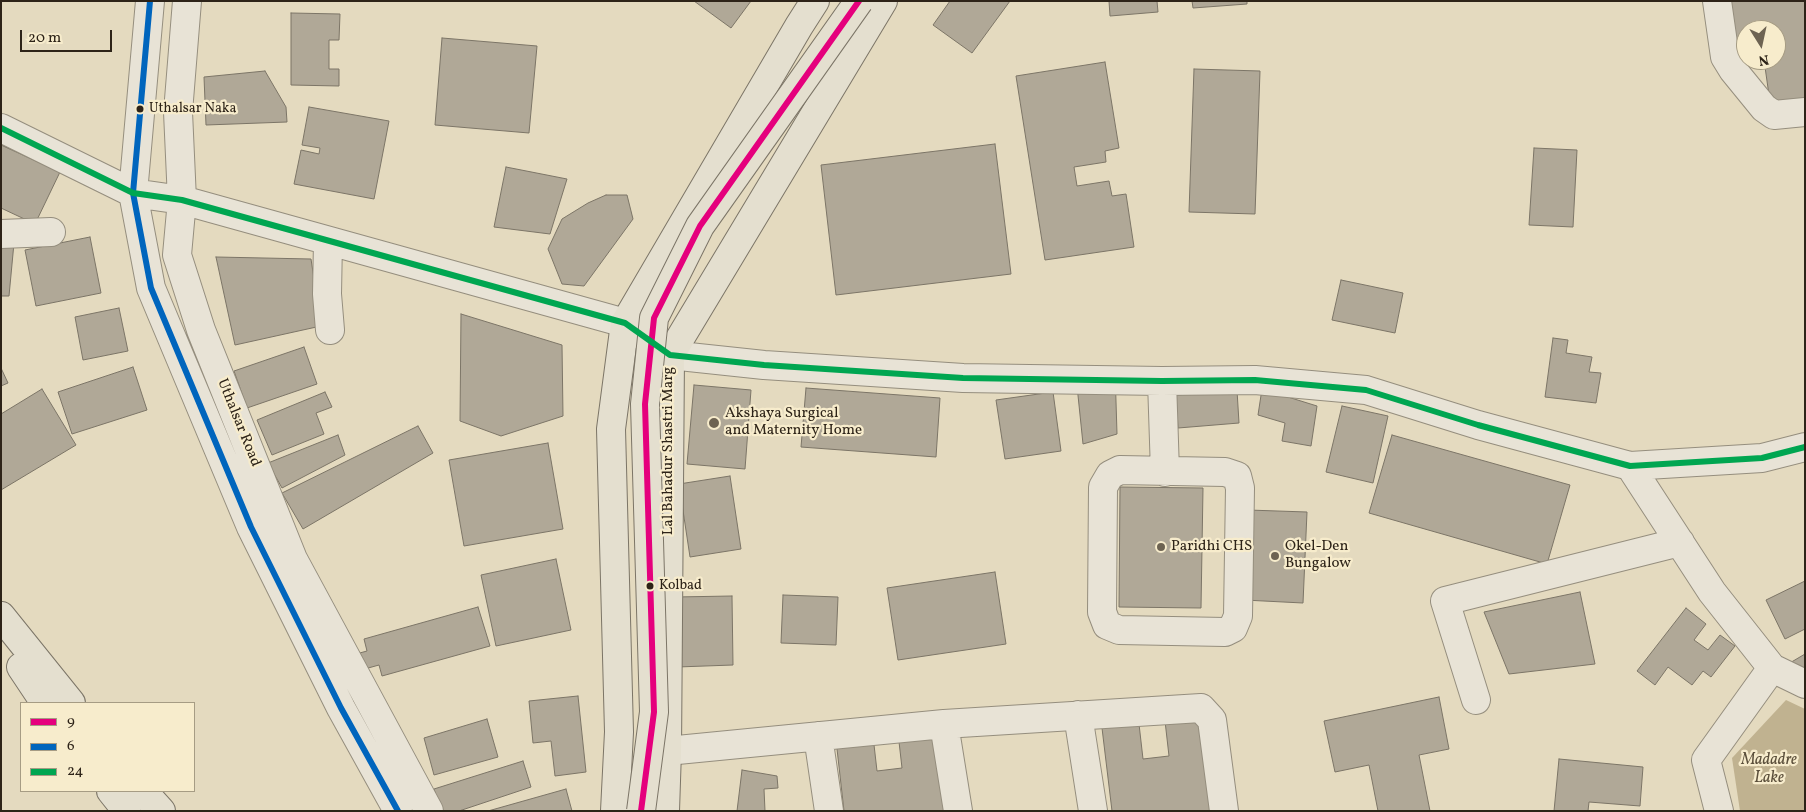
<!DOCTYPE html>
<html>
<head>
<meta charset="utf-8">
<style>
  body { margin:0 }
  #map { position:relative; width:1806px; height:812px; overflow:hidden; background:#e4dabf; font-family:Vollkorn,serif }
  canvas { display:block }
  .frame { position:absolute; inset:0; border:2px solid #2d2318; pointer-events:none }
  .legend { position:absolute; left:20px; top:702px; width:175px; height:90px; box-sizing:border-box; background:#f7eccc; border:1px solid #a69c84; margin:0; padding:6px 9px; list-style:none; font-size:15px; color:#2d2318 }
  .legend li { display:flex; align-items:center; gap:10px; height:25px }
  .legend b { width:25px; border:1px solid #a69c84 }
  .north { position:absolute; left:1736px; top:20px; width:50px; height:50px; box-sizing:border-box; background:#f7eccc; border:1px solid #a69c84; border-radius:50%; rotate:170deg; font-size:14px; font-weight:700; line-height:20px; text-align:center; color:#2d2318 }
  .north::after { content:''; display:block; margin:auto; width:18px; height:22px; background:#6d6352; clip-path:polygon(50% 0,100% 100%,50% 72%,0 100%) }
  .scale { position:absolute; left:20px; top:30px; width:92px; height:22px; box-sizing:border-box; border:2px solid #2d2318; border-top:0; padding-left:6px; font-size:15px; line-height:18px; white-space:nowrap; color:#2d2318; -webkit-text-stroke:4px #f7eccc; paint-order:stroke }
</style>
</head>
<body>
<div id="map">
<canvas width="1806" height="812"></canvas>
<div class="frame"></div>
<ul class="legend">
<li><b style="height:6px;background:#e5007d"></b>9</li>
<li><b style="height:6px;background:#0065bd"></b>6</li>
<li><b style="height:6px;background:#00a651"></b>24</li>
</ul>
<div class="north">N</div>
<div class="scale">20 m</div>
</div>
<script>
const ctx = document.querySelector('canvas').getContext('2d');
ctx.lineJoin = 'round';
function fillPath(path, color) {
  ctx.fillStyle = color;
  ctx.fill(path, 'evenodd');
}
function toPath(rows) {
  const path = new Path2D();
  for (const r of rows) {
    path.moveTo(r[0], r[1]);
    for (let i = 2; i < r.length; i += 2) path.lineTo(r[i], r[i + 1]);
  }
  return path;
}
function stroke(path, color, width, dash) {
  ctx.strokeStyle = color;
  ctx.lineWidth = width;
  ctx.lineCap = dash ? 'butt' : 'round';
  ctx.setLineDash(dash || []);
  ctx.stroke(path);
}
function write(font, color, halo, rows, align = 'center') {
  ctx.font = font + ' Vollkorn,serif';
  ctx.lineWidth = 4.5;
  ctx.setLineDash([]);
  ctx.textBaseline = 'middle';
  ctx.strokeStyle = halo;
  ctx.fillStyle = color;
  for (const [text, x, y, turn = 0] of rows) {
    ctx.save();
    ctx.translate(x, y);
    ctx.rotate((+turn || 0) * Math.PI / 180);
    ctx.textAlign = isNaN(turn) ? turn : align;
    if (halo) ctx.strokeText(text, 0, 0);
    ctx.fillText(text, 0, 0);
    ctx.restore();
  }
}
fillPath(toPath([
  [1786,700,1805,709,1805,811,1740,811,1732,758]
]), '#c0b290');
const building = toPath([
  [694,1,751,1,731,28,694,1],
  [950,1,1010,1,972,53,933,25,950,1],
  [1109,1,1157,1,1158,12,1110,16,1109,1],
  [1192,1,1247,1,1247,4,1193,8,1192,1],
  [1723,1,1805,1,1805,104,1771,109,1764,60,1776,60,1776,30,1746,30,1746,55,1732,57,1723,1],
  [291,13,340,14,339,40,329,40,329,69,339,69,339,86,291,85,291,13],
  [442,38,537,46,529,133,435,125,442,38],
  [1105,62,1119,148,1105,151,1106,162,1074,167,1077,186,1109,181,1112,196,1126,194,1134,247,1045,260,1016,76,1105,62],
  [1194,69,1260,71,1255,214,1189,212,1194,69],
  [265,71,286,107,287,122,206,125,204,77,265,71],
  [309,107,389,121,374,199,294,184,301,150,319,154,320,148,302,145,309,107],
  [995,144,1011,274,836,295,821,165,995,144],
  [1,145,60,172,35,224,1,208,1,145],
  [1534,148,1577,150,1573,227,1529,225,1534,148],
  [506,167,567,179,550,234,494,227,506,167],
  [606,195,627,195,633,219,584,286,562,284,548,249,562,219,588,203,606,195],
  [90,237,101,293,36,306,25,250,90,237],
  [1,242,14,243,9,296,1,296,1,242],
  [216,257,311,259,321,326,235,345,216,257],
  [1341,280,1403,293,1395,333,1332,320,1341,280],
  [119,308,128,351,83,360,75,317,119,308],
  [461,314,562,345,563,416,501,436,460,421,461,314],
  [1553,338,1568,340,1566,353,1592,357,1589,372,1601,373,1596,403,1545,397,1553,338],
  [304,347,317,384,247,408,234,371,304,347],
  [133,367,147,410,72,434,58,392,133,367],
  [1,368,8,383,1,386,1,368],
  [1115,369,1117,434,1083,444,1076,376,1115,369],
  [694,385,751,390,745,469,687,464,694,385],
  [806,388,940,398,936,457,801,447,806,388],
  [42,389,76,445,1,490,1,414,42,389],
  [1262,389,1317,406,1311,446,1282,441,1285,423,1258,415,1262,389],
  [1237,390,1239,423,1178,428,1176,395,1237,390],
  [325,392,332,407,316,413,324,434,272,455,257,420,325,392],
  [1053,392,1061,451,1005,459,996,400,1053,392],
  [1342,406,1388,416,1373,483,1326,472,1342,406],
  [418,426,433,453,303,529,282,493,418,426],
  [338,435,345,455,282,488,268,463,338,435],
  [1392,435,1570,485,1547,564,1369,513,1392,435],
  [548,443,563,529,464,546,449,460,548,443],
  [730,476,741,549,690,557,679,484,730,476],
  [1120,487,1203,488,1201,608,1119,607,1120,487],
  [1248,510,1307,512,1303,603,1244,600,1248,510],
  [556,559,571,630,496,646,481,575,556,559],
  [995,572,1006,644,898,660,887,588,995,572],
  [1805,581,1805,629,1785,639,1766,600,1805,581],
  [1580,592,1595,664,1509,674,1484,612,1580,592],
  [783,595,838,597,836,645,781,643,783,595],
  [732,596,733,665,677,667,675,597,732,596],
  [478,607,490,646,382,676,379,665,361,670,356,654,367,651,364,639,478,607],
  [1686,608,1706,624,1694,640,1708,650,1720,635,1735,646,1711,677,1703,671,1692,685,1668,667,1655,685,1637,671,1686,608],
  [1805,654,1805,678,1783,667,1805,654],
  [578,696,586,772,555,776,551,741,533,743,529,701,578,696],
  [1439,697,1449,749,1419,755,1430,811,1378,811,1369,765,1335,772,1324,721,1439,697],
  [1204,716,1215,811,1112,811,1102,728,1139,724,1143,759,1169,756,1165,721,1204,716],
  [487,719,498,757,434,775,424,738,487,719],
  [937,728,947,811,844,811,836,740,873,736,877,771,902,768,898,733,937,728],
  [1559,759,1643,767,1640,806,1589,802,1588,811,1554,811,1559,759],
  [523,761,531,787,459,811,441,811,434,789,523,761],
  [742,770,777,776,778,788,764,789,765,811,737,811,742,770],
  [566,789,572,811,488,811,566,789]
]);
fillPath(building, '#b0a897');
stroke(building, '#7c7567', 1);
const minor = toPath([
  [150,1,133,193,151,288,251,527,341,708,398,811],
  [187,1,178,112,182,200,177,255,201,330,293,559,429,811],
  [1717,1,1725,57,1733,70,1764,108,1774,115,1805,112],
  [1,128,133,193,182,200,625,323,670,355,764,365,963,378,1162,381,1255,380,1366,390,1478,425,1630,466,1762,458,1805,447],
  [1,234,51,232],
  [328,241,327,294,330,330],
  [1162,381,1165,472],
  [1630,466,1712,592,1772,668,1805,684],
  [1120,470,1225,472,1237,476,1240,488,1238,616,1233,628,1225,632,1119,630,1107,625,1102,612,1103,487,1110,475,1120,470],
  [1476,700,1445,601,1680,542],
  [1078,715,1093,811],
  [944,724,958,811],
  [818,736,829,811],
  [667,751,944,724,1201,708,1212,720,1224,811],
  [1719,811,1706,760,1772,668]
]);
const major = toPath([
  [1,616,71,703],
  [21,667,45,703],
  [111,791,127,811],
  [143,791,161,811],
  [615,811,619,732,611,429,625,323,799,26,815,1],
  [665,811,667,751,670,355,883,1]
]);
stroke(minor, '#958e7e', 30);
stroke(major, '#7c7567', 30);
stroke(minor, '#e8e3d6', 28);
stroke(major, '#e4dfcf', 28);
const majorBridge = toPath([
  [641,811,654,712,645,404,654,318,700,226,859,1]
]);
stroke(majorBridge, '#7c7567', 30, []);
stroke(majorBridge, '#e4dfcf', 28);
stroke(toPath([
  [641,811,654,712,645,404,654,318,700,226,859,1]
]), '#e5007d', 6);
stroke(toPath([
  [150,1,133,193,151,288,251,527,341,708,398,811]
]), '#0065bd', 6);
stroke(toPath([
  [1,128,133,193,182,200,625,323,670,355,764,365,963,378,1162,381,1255,380,1366,390,1478,425,1630,466,1762,458,1805,447]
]), '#00a651', 6);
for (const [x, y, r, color] of [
  [140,109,4.5,"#2d2318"],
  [714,423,6,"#6d6352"],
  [1161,547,5,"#6d6352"],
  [1275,556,5,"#6d6352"],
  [650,586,4.5,"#2d2318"]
]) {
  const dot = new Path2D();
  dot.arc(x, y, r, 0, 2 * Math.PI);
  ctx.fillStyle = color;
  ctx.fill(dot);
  stroke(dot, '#f7eccc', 2);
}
write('14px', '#2d2318', '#f7eccc', [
  ["Uthalsar Naka",149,109],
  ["Kolbad",659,586]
], 'left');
write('15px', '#2d2318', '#f7eccc', [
  ["Akshaya Surgical",725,414],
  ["and Maternity Home",725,431],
  ["Paridhi CHS",1171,547],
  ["Okel-Den",1285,547],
  ["Bungalow",1285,564]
], 'left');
write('15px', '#2d2318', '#f7eccc', [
  ["Uthalsar Road",238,423,68],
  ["Lal Bahadur Shastri Marg",669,451,-90]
]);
write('italic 16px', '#5b4f3b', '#f7eccc', [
  ["Madadre",1769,761],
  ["Lake",1769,779]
]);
</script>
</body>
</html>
